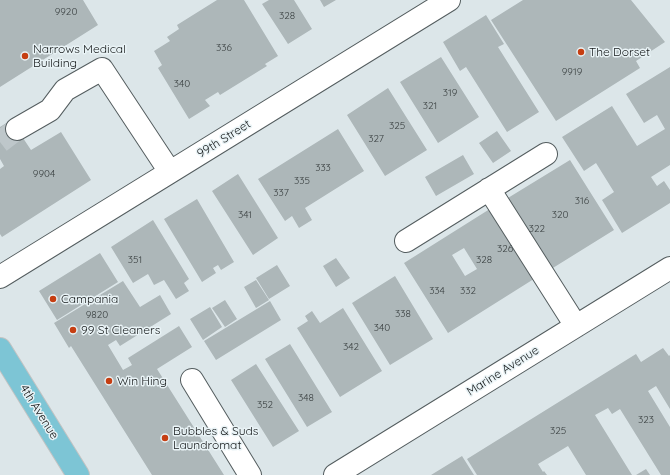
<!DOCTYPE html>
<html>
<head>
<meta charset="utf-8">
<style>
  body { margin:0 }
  canvas { display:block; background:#dce6e9 }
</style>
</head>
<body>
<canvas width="670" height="475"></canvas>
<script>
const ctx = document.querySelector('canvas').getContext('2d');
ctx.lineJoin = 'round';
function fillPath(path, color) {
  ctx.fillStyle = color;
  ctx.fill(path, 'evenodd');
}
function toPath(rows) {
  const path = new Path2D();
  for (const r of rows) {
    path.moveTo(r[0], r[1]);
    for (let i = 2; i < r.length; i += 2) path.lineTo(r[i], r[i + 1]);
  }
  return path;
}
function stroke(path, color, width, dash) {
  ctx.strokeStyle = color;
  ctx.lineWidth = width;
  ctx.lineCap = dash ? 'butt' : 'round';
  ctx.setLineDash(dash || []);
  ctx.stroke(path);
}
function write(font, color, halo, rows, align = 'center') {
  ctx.font = font + ' Quicksand,sans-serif';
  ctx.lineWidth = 3;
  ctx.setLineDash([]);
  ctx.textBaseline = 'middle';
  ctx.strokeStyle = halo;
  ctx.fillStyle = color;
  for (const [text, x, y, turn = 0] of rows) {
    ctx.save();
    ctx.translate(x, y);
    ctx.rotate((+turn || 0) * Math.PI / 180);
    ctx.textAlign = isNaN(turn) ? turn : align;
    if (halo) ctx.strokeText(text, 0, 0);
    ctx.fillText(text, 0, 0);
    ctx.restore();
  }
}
fillPath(toPath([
  [0,0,83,0,98,25,0,87],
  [217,0,244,0,278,56,265,64,267,66,220,95,218,92,205,100,210,106,189,119,158,68,162,65,154,51,170,41,167,37,179,29,177,25],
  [269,0,294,0,312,29,288,44,262,4],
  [320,0,336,0,324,7],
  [523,0,631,0,665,42,636,61,640,68,556,121,491,20],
  [486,15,504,44,498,47,539,112,507,132,466,67,460,71,443,42],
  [441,57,479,117,438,143,400,82],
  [670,67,670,165,651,177,657,186,664,181,670,190,670,203,622,233,602,200,614,192,596,163,584,171,562,137,612,106,637,146,665,129,657,115,644,123,626,94],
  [388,88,427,150,385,176,347,115],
  [11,120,31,150,61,132,91,180,2,237,0,234,0,169,4,166,0,159,0,127],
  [338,129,364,171,305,208,312,220,299,228,292,216,285,221,258,179],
  [497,131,511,151,493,163,479,143],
  [463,155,474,174,436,196,425,177],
  [570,160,614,230,548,271,503,201],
  [238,174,278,238,253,255,212,191],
  [197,199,234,262,221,270,218,265,213,268,216,273,202,282,164,219],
  [493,207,537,277,448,333,404,263],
  [464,248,477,269,465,276,452,255],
  [153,220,189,279,184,283,189,291,176,299,164,280,154,285,148,274,133,283,111,247],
  [100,253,118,282,57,320,39,291],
  [336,258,350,278,336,287,323,266],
  [277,265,290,286,269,299,256,278],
  [395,276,433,339,390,365,352,303],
  [256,280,269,300,256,308,244,287],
  [123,281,140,307,160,295,171,314,120,346,116,340,108,345,123,370,132,365,128,358,179,326,192,347,157,369,224,475,152,475,71,346,69,348,54,323],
  [225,300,237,319,225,327,212,308],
  [270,301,281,320,216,360,204,341],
  [210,307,222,327,203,340,190,319],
  [343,308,382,371,340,397,297,328,308,321,305,316,312,311,320,323],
  [290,344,332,412,307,427,265,359],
  [663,348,669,356,670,355,670,409,656,386,648,391,670,427,670,475,661,475,620,409,612,414,608,408,595,415,632,475,586,475,568,446,538,464,543,472,544,471,547,475,477,475,467,459,636,354,641,362],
  [256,364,299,431,273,447,231,380],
  [462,456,474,475,431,475],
  [646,469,650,475,636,475]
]), '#adb7b9');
stroke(toPath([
  [0,142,17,129]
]), '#bec7ca', 22, [22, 11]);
const minor = toPath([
  [17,129,50,110,65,90,102,69,170,172],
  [489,189,576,326],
  [406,241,546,154],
  [0,277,449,0],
  [192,380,250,475],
  [335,475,670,268]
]);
const major = toPath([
  [0,349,78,475]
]);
stroke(minor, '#545d5f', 24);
stroke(major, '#c2c3c3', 24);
stroke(minor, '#fff', 22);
stroke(major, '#7dc5d5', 22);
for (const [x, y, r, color] of [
  [581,52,4,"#c63e12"],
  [25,56,4,"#c63e12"],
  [53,299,4,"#c63e12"],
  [73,330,4,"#c63e12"],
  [109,381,4,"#c63e12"],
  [165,438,4,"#c63e12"]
]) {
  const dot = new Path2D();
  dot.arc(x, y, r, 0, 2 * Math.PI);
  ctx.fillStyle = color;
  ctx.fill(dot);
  stroke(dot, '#e9f3f6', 1.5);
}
write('10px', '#3a4041', null, [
  ["9920",66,12],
  ["328",287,16],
  ["336",224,48],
  ["9919",572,72],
  ["340",182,84],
  ["319",450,93],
  ["321",430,106],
  ["325",397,126],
  ["327",376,139],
  ["333",323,168],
  ["9904",44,174],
  ["335",302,181],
  ["337",281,193],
  ["316",582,201],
  ["341",245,215],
  ["320",560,215],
  ["322",537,229],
  ["326",505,249],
  ["351",135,260],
  ["328",484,260],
  ["334",437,291],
  ["332",468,291],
  ["338",403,314],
  ["9820",97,315],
  ["340",382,328],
  ["342",351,347],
  ["348",306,398],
  ["352",265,405],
  ["323",646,420],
  ["325",558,431]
]);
write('12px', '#141819', '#e9f3f6', [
  ["Narrows Medical",33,49],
  ["Building",33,63],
  ["The Dorset",589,52],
  ["Campania",61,299],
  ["99 St Cleaners",81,330],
  ["Win Hing",117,381],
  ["Bubbles & Suds",173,431],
  ["Laundromat",173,445]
], 'left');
write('12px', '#141819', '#e9f3f6', [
  ["99th Street",224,139,-32],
  ["Marine Avenue",503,371,-32],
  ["4th Avenue",39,412,58]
]);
</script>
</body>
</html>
